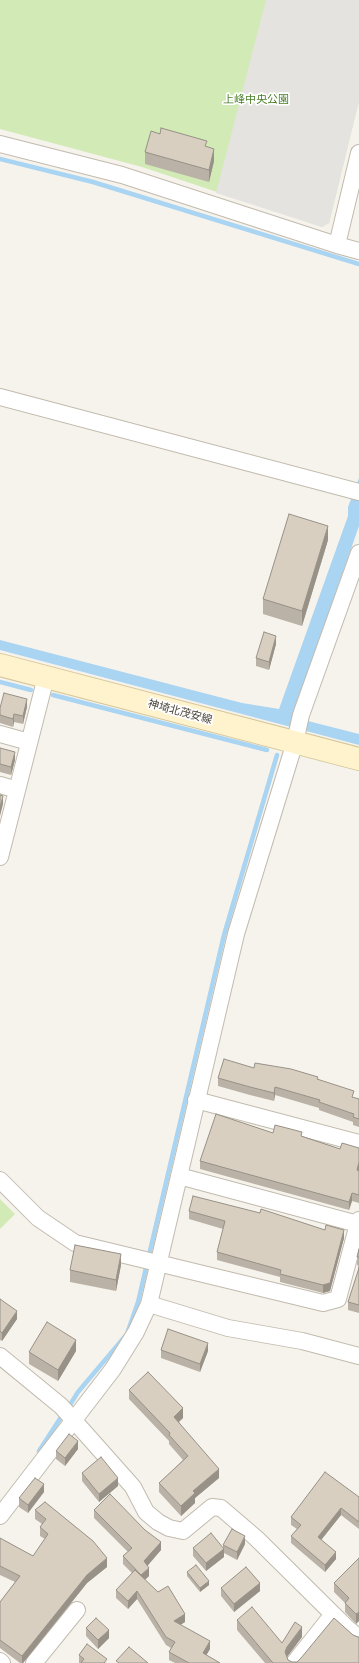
<!DOCTYPE html>
<html>
<head>
<meta charset="utf-8">
<style>
  body { margin:0 }
  canvas { display:block; background:#f6f3ec }
</style>
</head>
<body>
<canvas width="359" height="1663"></canvas>
<script>
const ctx = document.querySelector('canvas').getContext('2d');
ctx.lineJoin = 'round';
function fillPath(path, color) {
  ctx.fillStyle = color;
  ctx.fill(path, 'evenodd');
}
function toPath(rows) {
  const path = new Path2D();
  for (const r of rows) {
    path.moveTo(r[0], r[1]);
    for (let i = 2; i < r.length; i += 2) path.lineTo(r[i], r[i + 1]);
  }
  return path;
}
function stroke(path, color, width, dash) {
  ctx.strokeStyle = color;
  ctx.lineWidth = width;
  ctx.lineCap = dash ? 'butt' : 'round';
  ctx.setLineDash(dash || []);
  ctx.stroke(path);
}
function write(font, color, halo, rows, align = 'center') {
  ctx.font = font + ' "Work Sans","Noto Sans JP",sans-serif';
  ctx.lineWidth = 3.5;
  ctx.setLineDash([]);
  ctx.textBaseline = 'middle';
  ctx.strokeStyle = halo;
  ctx.fillStyle = color;
  for (const [text, x, y, turn = 0] of rows) {
    ctx.save();
    ctx.translate(x, y);
    ctx.rotate((+turn || 0) * Math.PI / 180);
    ctx.textAlign = isNaN(turn) ? turn : align;
    if (halo) ctx.strokeText(text, 0, 0);
    ctx.fillText(text, 0, 0);
    ctx.restore();
  }
}
fillPath(toPath([
  [0,0,359,0,359,101,329,223,322,227,142,167,0,129],
  [0,1199,15,1214,0,1229]
]), '#d2eab5');
fillPath(toPath([
  [266,0,359,0,359,101,329,223,322,227,216,193]
]), '#e5e3e0');
fillPath(toPath([
  [359,478,359,526,293,715,296,718,359,734,359,745,0,650,0,640,242,703,279,709,348,516,348,507]
]), '#a9d4f2');
stroke(toPath([
  [0,159,93,182,359,264],
  [0,682,31,690],
  [53,695,267,750],
  [68,1408,78,1392,127,1334,138,1302,224,935,277,755],
  [39,1451,63,1414]
]), '#a9d4f2', 4.5);
const street = toPath([
  [0,144,122,175,337,245,359,153],
  [337,245,359,251],
  [0,397,359,492],
  [0,734,29,742],
  [0,785,17,790],
  [0,857,46,677],
  [196,1100,359,1143],
  [179,1176,358,1224],
  [0,1180,38,1218,75,1243,323,1303,338,1299,359,1220],
  [149,1304,228,1328,302,1341,359,1356],
  [0,1356,61,1406,133,1487,146,1512,158,1522,169,1528,183,1531,212,1507,221,1508,256,1538,347,1628,359,1638],
  [0,1516,113,1369,136,1332,149,1304,236,934,295,742,301,715,359,553],
  [0,1661,2,1663],
  [34,1663,77,1610],
  [294,1663,333,1614]
]);
const secondary = toPath([
  [0,665,359,759]
]);
stroke(street, '#c2bbae', 18);
stroke(secondary, '#d6c79b', 24);
stroke(street, '#fff', 16);
stroke(secondary, '#fff3cd', 22);
fillPath(toPath([
  [207,147,214,161,209,182,145,164,145,152],
  [328,540,302,626,263,614,263,599],
  [276,644,269,670,256,666,256,658],
  [27,707,23,724,14,722,13,727,0,723,0,708],
  [0,748,15,760,11,775,0,772],
  [254,1068,318,1079,354,1098,359,1099,359,1127,353,1125,353,1122,319,1110,319,1108,275,1095,274,1101,250,1095,218,1086,218,1078],
  [273,1133,302,1136,340,1149,359,1148,359,1203,352,1201,349,1210,200,1169,200,1161],
  [189,1211,344,1238,330,1291,323,1293,280,1282,280,1277,217,1260,217,1252,223,1229,189,1219],
  [359,1249,359,1313,348,1310,348,1302,358,1273,358,1265,357,1265,357,1257],
  [121,1265,116,1291,70,1282,70,1270],
  [0,1299,17,1319,2,1341,0,1340],
  [161,1350,208,1351,200,1372,161,1358],
  [76,1351,58,1381,29,1364,29,1352],
  [129,1390,183,1418,179,1422,219,1478,195,1498,195,1503,181,1516,159,1492,159,1483,183,1460,169,1444,169,1441,129,1399],
  [78,1449,65,1466,56,1459,56,1451],
  [82,1473,118,1486,99,1502,82,1481],
  [44,1492,28,1513,19,1507,19,1498],
  [359,1497,359,1529,341,1515,321,1540,336,1559,325,1572,291,1543,291,1536,297,1529,291,1525,291,1517],
  [35,1510,107,1567,87,1583,23,1663,20,1663,0,1648,0,1602,15,1582,0,1575,0,1538,33,1556,45,1539,40,1536,40,1527,42,1524,35,1519],
  [94,1510,161,1550,147,1565,149,1576,145,1580,185,1622,180,1625,210,1649,206,1655,220,1663,175,1663,169,1660,169,1652,171,1648,166,1645,137,1599,128,1609,116,1598,116,1590,132,1573,123,1564,123,1556,128,1552,94,1518],
  [245,1544,237,1560,224,1553,224,1557,206,1571,193,1556,193,1548,223,1547,223,1545],
  [359,1558,356,1624,345,1612,345,1603,334,1592,334,1583],
  [187,1572,209,1585,200,1592,187,1576],
  [221,1588,260,1591,234,1612,221,1596],
  [237,1620,282,1643,302,1637,287,1657,288,1660,292,1662,359,1663,265,1663,237,1630],
  [86,1628,109,1638,98,1649,86,1636],
  [79,1655,107,1663,79,1663]
]), '#bab2a6');
fillPath(toPath([
  [214,149,214,161,209,182,209,170],
  [328,526,328,540,302,626,302,611],
  [276,636,276,644,269,670,269,662],
  [27,699,27,707,23,724,23,716],
  [14,714,14,722,13,727,13,719],
  [15,752,15,760,11,775,11,767],
  [3,796,3,804,0,816,0,808],
  [275,1087,275,1095,274,1101,274,1093],
  [359,1162,359,1170,357,1178,357,1170],
  [352,1193,352,1201,349,1210,349,1202],
  [344,1230,344,1238,330,1291,323,1293,323,1285],
  [121,1254,121,1265,116,1291,116,1280],
  [17,1311,17,1319,2,1341,2,1333],
  [76,1340,76,1351,58,1381,58,1370],
  [208,1343,208,1351,200,1372,200,1364],
  [183,1408,183,1418,174,1426,174,1417],
  [78,1441,78,1449,65,1466,65,1458],
  [219,1469,219,1478,195,1498,195,1503,181,1516,181,1506,193,1491],
  [118,1478,118,1486,99,1502,99,1494],
  [44,1484,44,1492,28,1513,28,1505],
  [341,1508,341,1515,318,1544,318,1537],
  [245,1536,245,1544,237,1560,237,1552],
  [161,1542,161,1550,144,1570,144,1561],
  [224,1549,224,1557,206,1571,206,1563],
  [336,1552,336,1559,325,1572,325,1565],
  [107,1558,107,1567,87,1583,23,1663,22,1663,22,1656,87,1575],
  [149,1568,149,1576,141,1583,141,1575],
  [209,1581,209,1585,200,1592,200,1588],
  [260,1583,260,1591,234,1612,234,1604],
  [137,1591,137,1599,128,1609,128,1601],
  [359,1612,359,1621,356,1624,356,1614],
  [185,1614,185,1622,174,1629,174,1621],
  [302,1627,302,1637,287,1657,285,1652,287,1647],
  [109,1630,109,1638,98,1649,98,1640],
  [210,1641,210,1649,203,1661,203,1653]
]), '#979187');
const building = toPath([
  [161,128,207,141,205,146,214,149,209,170,145,152,151,131,160,134,161,128],
  [289,514,328,526,302,611,263,599,289,514],
  [264,632,276,636,269,662,256,658,264,632],
  [4,693,27,699,23,716,14,714,13,719,0,715,0,708,4,693],
  [0,748,15,752,11,767,0,764,0,748],
  [0,795,3,796,0,808,0,795],
  [224,1059,254,1068,255,1063,291,1069,318,1077,317,1079,354,1091,352,1097,359,1099,359,1119,353,1117,354,1114,319,1102,320,1100,275,1087,274,1093,250,1087,218,1078,224,1059],
  [216,1114,273,1133,275,1125,302,1132,301,1136,340,1149,342,1143,359,1148,359,1162,357,1170,359,1171,359,1195,352,1193,349,1202,200,1161,216,1114],
  [193,1196,260,1213,261,1209,325,1230,326,1225,344,1230,330,1283,323,1285,280,1274,281,1270,217,1252,225,1221,189,1211,193,1196],
  [75,1245,121,1254,116,1280,70,1270,75,1245],
  [359,1249,359,1257,357,1257,359,1249],
  [359,1268,359,1305,348,1302,359,1268],
  [0,1299,17,1311,2,1333,0,1331,0,1299],
  [47,1322,76,1340,58,1370,29,1352,47,1322],
  [168,1329,208,1343,200,1364,161,1350,168,1329],
  [148,1372,183,1408,174,1417,219,1469,193,1491,195,1493,181,1506,159,1483,188,1456,169,1435,170,1433,129,1390,148,1372],
  [69,1434,78,1441,65,1458,56,1451,69,1434],
  [101,1457,118,1478,99,1494,82,1473,101,1457],
  [325,1472,359,1497,359,1522,341,1508,318,1537,336,1552,325,1565,291,1536,301,1525,291,1517,325,1472],
  [35,1478,44,1484,28,1505,19,1498,35,1478],
  [110,1494,145,1530,161,1542,144,1561,149,1568,141,1575,123,1556,132,1548,94,1510,110,1494],
  [45,1502,93,1541,107,1558,87,1575,22,1656,0,1640,0,1602,20,1576,0,1566,0,1538,33,1556,48,1534,40,1527,46,1519,35,1510,45,1502],
  [232,1529,245,1536,237,1552,223,1545,232,1529],
  [211,1533,224,1549,206,1563,193,1548,211,1533],
  [359,1558,359,1612,356,1614,345,1603,349,1598,334,1583,359,1558],
  [196,1565,209,1581,200,1588,187,1572,196,1565],
  [246,1567,260,1583,234,1604,221,1588,246,1567],
  [135,1570,158,1592,168,1586,185,1614,174,1621,210,1641,203,1653,220,1663,189,1663,169,1652,175,1642,166,1637,137,1591,128,1601,116,1590,135,1570],
  [252,1607,282,1643,295,1622,302,1627,287,1647,285,1652,288,1660,292,1662,297,1662,301,1658,334,1618,353,1635,358,1637,359,1637,359,1663,273,1663,237,1620,252,1607],
  [96,1618,109,1630,98,1640,86,1628,96,1618],
  [87,1644,107,1659,104,1663,81,1663,84,1659,79,1655,87,1644],
  [129,1647,148,1663,119,1663,116,1661,129,1647]
]);
fillPath(building, '#d8cfc1');
stroke(building, '#979187', 1);
write('11px', '#4a7f2a', '#fff', [
  ["上峰中央公園",256,100]
]);
write('11px', '#4b4439', '#fff', [
  ["神埼北茂安線",180,712,15]
]);
</script>
</body>
</html>
